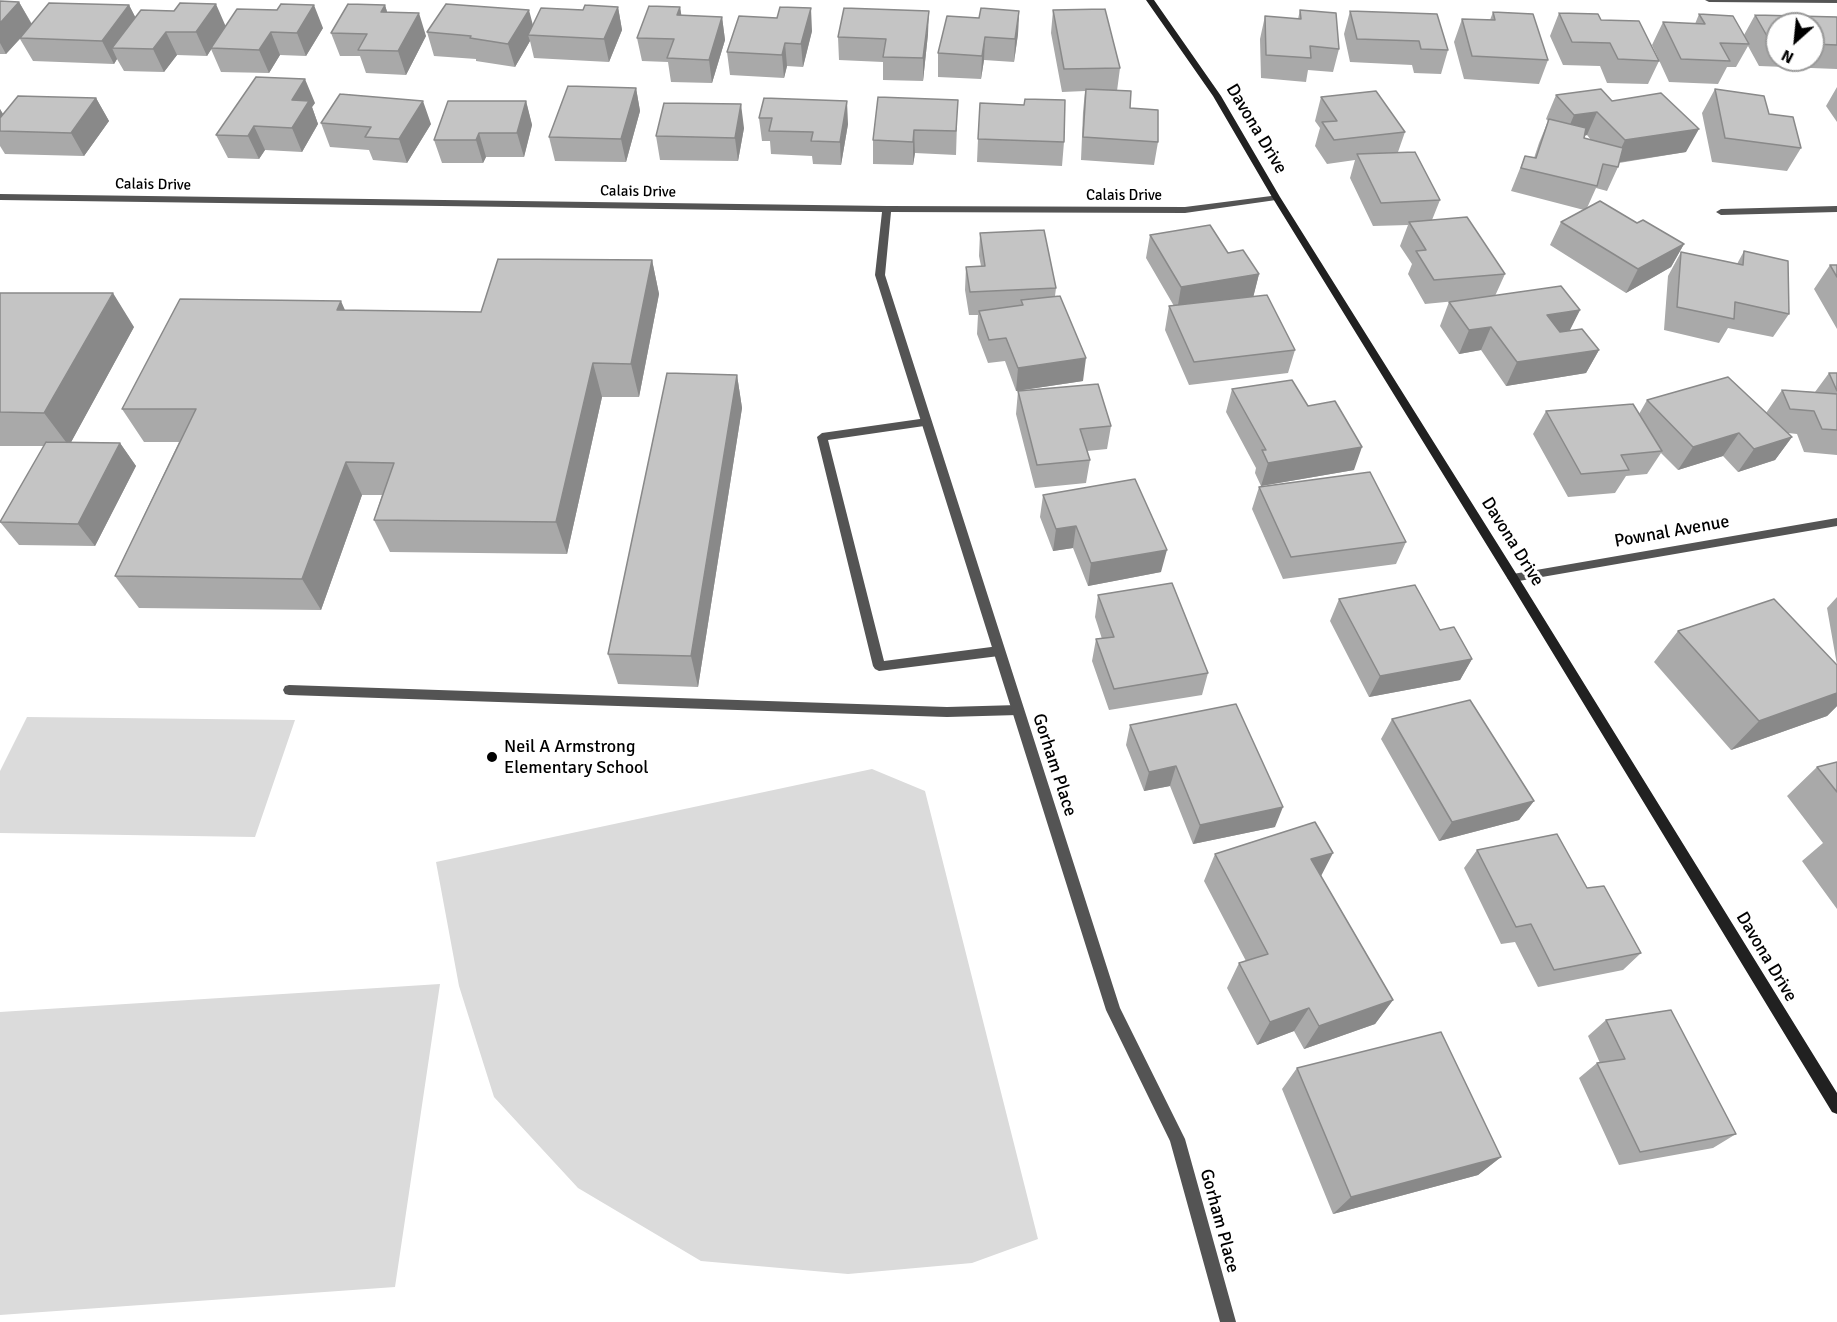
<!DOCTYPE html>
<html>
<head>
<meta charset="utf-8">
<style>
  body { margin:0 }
  #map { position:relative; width:1837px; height:1322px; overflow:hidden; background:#fff; font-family:Signika,sans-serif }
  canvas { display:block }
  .north { position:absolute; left:1765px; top:12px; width:60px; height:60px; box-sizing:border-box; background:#fff; border:2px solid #999; border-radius:50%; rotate:207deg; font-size:16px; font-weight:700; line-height:24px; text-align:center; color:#000 }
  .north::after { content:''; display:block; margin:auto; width:21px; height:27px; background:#000; clip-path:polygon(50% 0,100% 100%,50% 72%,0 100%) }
</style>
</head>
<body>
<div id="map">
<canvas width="1837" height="1322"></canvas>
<div class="north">N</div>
</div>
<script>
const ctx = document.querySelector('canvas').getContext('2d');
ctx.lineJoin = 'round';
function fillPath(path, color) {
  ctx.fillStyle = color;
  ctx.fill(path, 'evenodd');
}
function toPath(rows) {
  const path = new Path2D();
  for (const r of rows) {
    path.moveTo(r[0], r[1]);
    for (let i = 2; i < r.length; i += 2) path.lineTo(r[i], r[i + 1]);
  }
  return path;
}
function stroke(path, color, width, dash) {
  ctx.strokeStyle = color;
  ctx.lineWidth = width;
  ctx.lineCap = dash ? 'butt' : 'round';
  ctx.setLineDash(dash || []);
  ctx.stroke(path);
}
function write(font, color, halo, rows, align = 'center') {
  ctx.font = font + ' Signika,sans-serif';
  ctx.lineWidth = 6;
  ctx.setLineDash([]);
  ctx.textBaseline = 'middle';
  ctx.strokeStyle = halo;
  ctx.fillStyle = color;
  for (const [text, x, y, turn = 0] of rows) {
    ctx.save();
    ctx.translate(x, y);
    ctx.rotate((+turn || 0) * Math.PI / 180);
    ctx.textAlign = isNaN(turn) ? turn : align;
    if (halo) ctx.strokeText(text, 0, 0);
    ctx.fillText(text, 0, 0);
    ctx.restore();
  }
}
fillPath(toPath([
  [27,717,295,720,255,837,0,833,0,771],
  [872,769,925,791,1038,1239,972,1263,848,1274,701,1261,578,1188,494,1097,459,986,436,862],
  [440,984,395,1287,0,1315,0,1012]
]), '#dbdbdb');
fillPath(toPath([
  [927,418,932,422,931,425,828,440,884,661,999,646,1003,648,1005,651,1003,654,999,656,879,671,875,669,873,666,817,437,822,433,927,418],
  [289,685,947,707,1018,705,1022,706,1024,710,1022,714,1018,715,947,717,289,695,285,694,283,690,285,686,289,685]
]), '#545454');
fillPath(toPath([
  [1705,0,1837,0,1837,3,1709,2,1705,0],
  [0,194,887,206,1185,207,1279,195,1279,199,1276,200,1185,213,891,212,885,275,1120,1008,1185,1139,1236,1322,1220,1322,1170,1141,1106,1010,875,275,882,212,0,200,0,194],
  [1837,206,1837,212,1721,215,1716,212,1721,209,1837,206],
  [1837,518,1837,526,1513,582,1507,578,1513,574,1837,518]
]), '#545454');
fillPath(toPath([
  [1146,0,1154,0,1221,96,1280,197,1517,575,1837,1093,1837,1114,1832,1112,1509,581,1272,197,1213,96,1146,0]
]), '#212121');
fillPath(toPath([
  [0,1,19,2,32,24,129,5,135,17,226,26,323,28,306,56,280,55,269,73,221,72,211,49,207,56,177,55,164,72,124,71,117,59,114,64,33,61,20,39,6,54,0,54],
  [385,5,387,12,426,36,406,75,366,73,360,56,340,56,331,33],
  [618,7,622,30,609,62,534,58,530,41,515,67,476,61,476,59,434,56,427,32,533,26,583,10],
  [680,7,681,15,722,17,725,40,712,83,671,82,668,62,642,61,637,38],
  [1053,10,1120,68,1117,91,1130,108,1158,142,1154,165,1081,160,1083,112,1085,91,1062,92,1051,33],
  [1300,10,1339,49,1333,72,1308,70,1306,82,1261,78,1260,39,1265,16,1298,19],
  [1019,11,1018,34,1014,62,984,60,981,79,938,77,938,53,979,18],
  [1350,11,1448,50,1441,74,1414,73,1412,65,1350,62,1344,34],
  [1493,12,1548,60,1539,84,1464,79,1454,42,1462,19,1490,20],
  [1559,13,1601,20,1659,61,1648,84,1607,83,1600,66,1563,65,1550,36],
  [1699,14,1744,35,1755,15,1837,17,1837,69,1759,66,1748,46,1736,67,1727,67,1718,84,1669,82,1652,45,1663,22,1695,24],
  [1777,24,1813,24,1813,60,1777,60],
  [812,31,803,67,787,66,784,78,730,75,727,52],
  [928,34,923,81,883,80,883,62,839,60,838,37],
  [1837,87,1837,122,1826,106],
  [636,88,640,111,626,162,555,161,549,137],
  [1715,89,1769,114,1801,148,1787,171,1712,162,1702,113],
  [1556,95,1612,101,1686,152,1619,163,1618,167,1607,191,1596,188,1587,208,1637,223,1684,244,1671,267,1626,293,1550,245,1561,222,1584,210,1511,191,1525,156,1534,158,1539,143,1548,121,1546,119],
  [1587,135,1591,140,1584,138,1584,136],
  [878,97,957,123,956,155,915,153,913,165,873,164,873,140],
  [1321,97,1405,132,1398,152,1440,200,1432,220,1505,274,1495,296,1580,310,1569,331,1599,350,1586,373,1506,386,1481,350,1459,354,1440,326,1449,302,1466,300,1425,304,1408,274,1412,264,1400,246,1408,225,1373,226,1350,178,1355,160,1327,164,1315,146,1320,128,1315,121],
  [96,98,109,121,84,156,5,154,0,146,0,109,3,115],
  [764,98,848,124,841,165,813,164,812,156,771,154,770,141,762,141,759,118],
  [526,101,532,125,524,157,486,157,483,163,442,163,434,140],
  [315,103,312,107,318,124,302,152,265,150,259,159,228,158,216,135],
  [321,123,431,124,407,163,373,160,369,150,330,147],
  [744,128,738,161,660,160,656,136],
  [978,139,1064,142,1062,166,977,162],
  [980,233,1056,288,1055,296,1083,381,1016,391,1005,361,988,363,977,334,978,315,969,315,965,290,966,267,981,266,979,256],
  [1150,235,1228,253,1259,274,1253,297,1295,350,1288,373,1189,385,1165,330,1169,306,1174,306,1146,258],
  [1744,251,1789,314,1773,337,1728,328,1719,343,1664,330,1668,276,1681,252,1737,264],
  [652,260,659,294,639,397,602,397,567,554,390,552,374,520,382,495,362,495,321,610,139,608,115,576,179,442,144,442,122,409,345,310,481,312],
  [1830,265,1837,265,1837,329,1814,289],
  [0,293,134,327,71,442,120,443,136,466,95,546,19,545,0,522,44,446,0,446],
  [1829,373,1837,373,1837,455,1804,452,1797,434,1788,433,1792,437,1775,460,1738,472,1723,456,1678,470,1661,453,1647,474,1626,476,1615,493,1568,497,1533,434,1546,411,1639,414,1647,400,1766,413,1782,390,1815,392],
  [737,375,742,408,698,687,618,684,608,654],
  [1232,389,1308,406,1354,470,1261,486,1255,473,1256,468,1226,412],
  [1018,391,1111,426,1107,449,1087,451,1090,460,1086,483,1035,488,1016,414],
  [1259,487,1406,542,1396,564,1283,579,1252,509],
  [1043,495,1161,572,1088,586,1073,548,1053,551,1040,517],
  [1098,595,1208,673,1202,695,1109,710,1092,661,1096,639,1102,639,1095,617],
  [1837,597,1837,706,1827,716,1731,750,1654,662,1678,631,1837,665,1827,608],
  [1339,599,1440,630,1472,659,1460,680,1369,697,1330,621],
  [1392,719,1534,801,1519,820,1439,841,1381,739],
  [1130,725,1275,827,1193,844,1170,786,1144,791,1126,745],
  [1837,762,1837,909,1802,861,1823,843,1787,796,1817,767],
  [1477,850,1587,888,1641,953,1623,970,1538,987,1515,942,1501,944,1464,868],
  [1215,854,1321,876,1393,1000,1375,1024,1304,1049,1294,1031,1257,1045,1227,988,1239,963,1246,961,1204,881],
  [1606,1020,1736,1134,1713,1148,1619,1165,1579,1078,1597,1063,1600,1063,1588,1036],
  [1297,1068,1501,1157,1478,1175,1333,1214,1282,1089]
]), '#a9a9a9');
fillPath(toPath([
  [19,2,32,25,6,54,0,43,0,23],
  [216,4,226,27,207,56,196,32],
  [129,5,141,28,112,48,117,59,114,64,102,41],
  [314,5,323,28,306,56,297,33],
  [385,5,392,28,381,12],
  [618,7,622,30,609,62,604,39],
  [680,7,684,30,677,15],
  [811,8,812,31,803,67,801,44],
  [529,10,535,33,528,35,530,41,515,67,508,44],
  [929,11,928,34,923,81,923,58],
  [1019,11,1018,34,1014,62,1015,39],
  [419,13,426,36,406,75,398,51],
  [722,17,725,40,712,83,709,60],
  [166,32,177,55,164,72,153,49],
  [271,32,280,55,269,73,259,50],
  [985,37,984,60,981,79,982,56],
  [785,43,787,66,784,78,782,55],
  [305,79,315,103,312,107,318,124,302,152,292,128,292,100],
  [636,88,640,111,626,162,621,139],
  [96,98,109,121,84,156,71,133],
  [423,101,431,124,407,163,399,139],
  [526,101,532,125,524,157,517,133],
  [847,101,848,124,841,165,840,142],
  [741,104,744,128,738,161,735,138],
  [0,109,5,117,0,123],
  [1597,112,1587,135,1564,139,1574,115],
  [254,126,265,150,259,159,248,136],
  [1699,129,1686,152,1614,163,1625,140],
  [914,130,915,153,913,165,913,142],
  [479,133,486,157,483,163,476,140],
  [1684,244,1671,267,1626,293,1638,269],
  [652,260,659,294,639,397,631,364],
  [1259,274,1253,298,1177,311,1181,287],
  [113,293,134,327,69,446,44,413],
  [341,301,356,335,337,310],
  [1580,310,1568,334,1536,339,1547,315],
  [1491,327,1481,350,1459,354,1469,330],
  [1599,350,1586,373,1506,386,1517,362],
  [1086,358,1083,381,1016,391,1018,368],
  [593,363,602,397,567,554,556,522],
  [737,375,742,408,698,687,691,656],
  [1739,433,1723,456,1678,470,1693,447],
  [1792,437,1775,460,1738,472,1754,449],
  [120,443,136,466,95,546,78,524],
  [1362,447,1354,470,1261,486,1268,463],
  [346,462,362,495,321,610,302,579],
  [1076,526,1073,548,1053,551,1056,529],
  [1167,550,1161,572,1088,586,1091,563],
  [1472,659,1460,680,1369,697,1380,676],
  [1837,693,1837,706,1827,716,1731,750,1759,721],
  [1176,766,1170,786,1144,791,1149,772],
  [1534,801,1519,820,1439,841,1452,822],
  [1283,807,1275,827,1193,844,1200,825],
  [1333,853,1319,880,1311,859],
  [1393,1000,1375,1024,1304,1049,1319,1026],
  [1309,1008,1294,1031,1257,1045,1270,1022],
  [1501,1157,1478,1175,1333,1214,1351,1197]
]), '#898989');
const building = toPath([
  [0,1,19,2,0,23,0,1],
  [49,3,129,5,102,41,20,38,49,3],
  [180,3,216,4,196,32,166,32,153,49,112,48,141,10,174,11,180,3],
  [281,4,314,5,297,33,271,32,259,50,211,48,237,9,277,10,281,4],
  [348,4,385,5,381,12,419,13,398,51,358,50,367,34,331,33,348,4],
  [446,4,529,10,508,44,470,38,471,36,427,32,446,4],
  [585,5,618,7,604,39,528,35,541,8,583,10,585,5],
  [649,6,680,7,677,15,722,17,709,60,667,58,674,39,637,38,649,6],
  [780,7,811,8,801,44,785,43,782,55,727,52,739,16,777,18,780,7],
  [844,8,929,11,923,58,883,57,886,39,838,37,844,8],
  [981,8,1019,11,1015,39,985,37,982,56,938,53,947,16,979,18,981,8],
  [1105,9,1120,68,1064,69,1053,10,1105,9],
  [1300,10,1336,13,1339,49,1310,46,1311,58,1266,55,1265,16,1301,19,1300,10],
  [1350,11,1437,14,1448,50,1421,49,1419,41,1357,39,1350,11],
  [1493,12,1533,14,1548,60,1472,56,1462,19,1495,20,1493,12],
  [1559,13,1598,14,1601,20,1639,21,1659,61,1618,59,1610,43,1572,42,1559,13],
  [1699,14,1733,16,1749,44,1720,43,1730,61,1681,59,1663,22,1705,24,1699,14],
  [1755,15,1837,17,1837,45,1813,44,1813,24,1777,24,1777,43,1771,43,1755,15],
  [256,77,305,79,292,100,309,101,292,128,254,126,248,136,216,135,256,77],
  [568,86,636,88,621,139,549,137,568,86],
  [1086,89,1131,91,1130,108,1158,110,1158,142,1083,137,1086,89],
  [1601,89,1612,101,1661,93,1699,129,1625,140,1597,112,1574,115,1556,95,1601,89],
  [1715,89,1764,96,1769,114,1793,117,1801,148,1725,138,1715,89],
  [1376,91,1405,132,1334,140,1322,122,1337,121,1321,97,1376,91],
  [340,94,423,101,399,139,365,137,371,127,321,123,340,94],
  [18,96,96,98,71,133,0,131,0,118,18,96],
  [878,97,958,100,956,131,914,130,913,142,873,140,878,97],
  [764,98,847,101,840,142,811,141,813,132,769,131,772,118,759,118,764,98],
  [1025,99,1065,100,1064,142,978,139,980,103,1024,105,1025,99],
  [448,101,526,101,517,133,479,133,476,140,434,140,448,101],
  [664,103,741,104,735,138,656,136,664,103],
  [1549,119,1586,128,1584,138,1623,148,1618,167,1603,164,1597,186,1521,168,1525,156,1536,158,1549,119],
  [1415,152,1440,200,1381,203,1357,154,1415,152],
  [1600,201,1637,223,1643,220,1684,244,1638,269,1561,222,1600,201],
  [1467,217,1505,274,1434,280,1416,251,1426,250,1409,222,1467,217],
  [1210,225,1228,253,1243,250,1259,274,1181,287,1150,235,1210,225],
  [1044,230,1056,288,970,292,966,267,985,266,980,233,1044,230],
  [1744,251,1788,261,1789,314,1735,302,1734,319,1677,307,1681,252,1743,265,1744,251],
  [498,259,652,260,631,364,593,363,556,522,374,520,394,463,346,462,302,579,115,576,196,409,122,409,180,299,341,301,337,310,481,312,498,259],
  [1830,265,1837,265,1837,277,1830,265],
  [1561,286,1580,310,1547,315,1560,332,1582,329,1599,350,1517,362,1491,327,1469,330,1449,302,1561,286],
  [0,293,113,293,44,413,0,412,0,293],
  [1267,295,1295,350,1194,362,1169,306,1267,295],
  [1060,296,1086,358,1018,368,1006,338,989,340,979,311,1023,305,1021,300,1060,296],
  [667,373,737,375,691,656,608,654,667,373],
  [1829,373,1837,373,1837,391,1829,373],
  [1728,377,1792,437,1754,449,1739,433,1693,447,1647,400,1728,377],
  [1292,380,1308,406,1335,401,1362,447,1268,463,1262,450,1266,450,1232,389,1292,380],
  [1098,384,1111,426,1080,429,1090,460,1037,465,1018,391,1098,384],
  [1782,390,1837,394,1837,430,1822,429,1814,411,1790,409,1782,390],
  [1633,404,1662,451,1621,455,1629,470,1581,474,1546,411,1633,404],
  [46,442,120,443,78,524,0,522,46,442],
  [1370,472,1406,542,1291,557,1259,487,1370,472],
  [1135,479,1167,550,1091,563,1076,526,1056,529,1043,495,1135,479],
  [1172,583,1208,673,1114,689,1096,639,1114,637,1098,595,1172,583],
  [1415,585,1440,630,1454,627,1472,659,1380,676,1339,599,1415,585],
  [1774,599,1837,665,1837,693,1759,721,1678,631,1774,599],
  [1470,700,1534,801,1452,822,1392,719,1470,700],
  [1236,704,1283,807,1200,825,1176,766,1149,772,1130,725,1236,704],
  [1837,762,1837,792,1817,767,1837,762],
  [1315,822,1333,853,1311,859,1393,1000,1319,1026,1309,1008,1270,1022,1239,963,1268,954,1215,854,1315,822],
  [1557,834,1587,888,1604,886,1641,953,1554,970,1531,924,1516,927,1477,850,1557,834],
  [1671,1010,1736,1134,1640,1152,1597,1063,1625,1059,1606,1020,1671,1010],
  [1441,1032,1501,1157,1351,1197,1297,1068,1441,1032]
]);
fillPath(building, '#c4c4c4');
stroke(building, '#898989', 1.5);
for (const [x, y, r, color] of [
  [492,757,6,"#000"]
]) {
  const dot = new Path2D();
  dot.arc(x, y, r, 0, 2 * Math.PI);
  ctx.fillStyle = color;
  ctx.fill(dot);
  stroke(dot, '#fff', 2);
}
write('15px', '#000', '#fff', [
  ["Calais Drive",153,185,1],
  ["Calais Drive",638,192,1],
  ["Calais Drive",1124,196]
]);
write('18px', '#000', '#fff', [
  ["Davona Drive",1256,129,59],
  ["Pownal Avenue",1672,532,-10],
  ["Davona Drive",1512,542,58],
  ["Gorham Place",1054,765,72],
  ["Davona Drive",1766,957,59],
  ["Gorham Place",1219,1221,75]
]);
write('18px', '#000', '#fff', [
  ["Neil A Armstrong",504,747],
  ["Elementary School",504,768]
], 'left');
</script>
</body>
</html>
